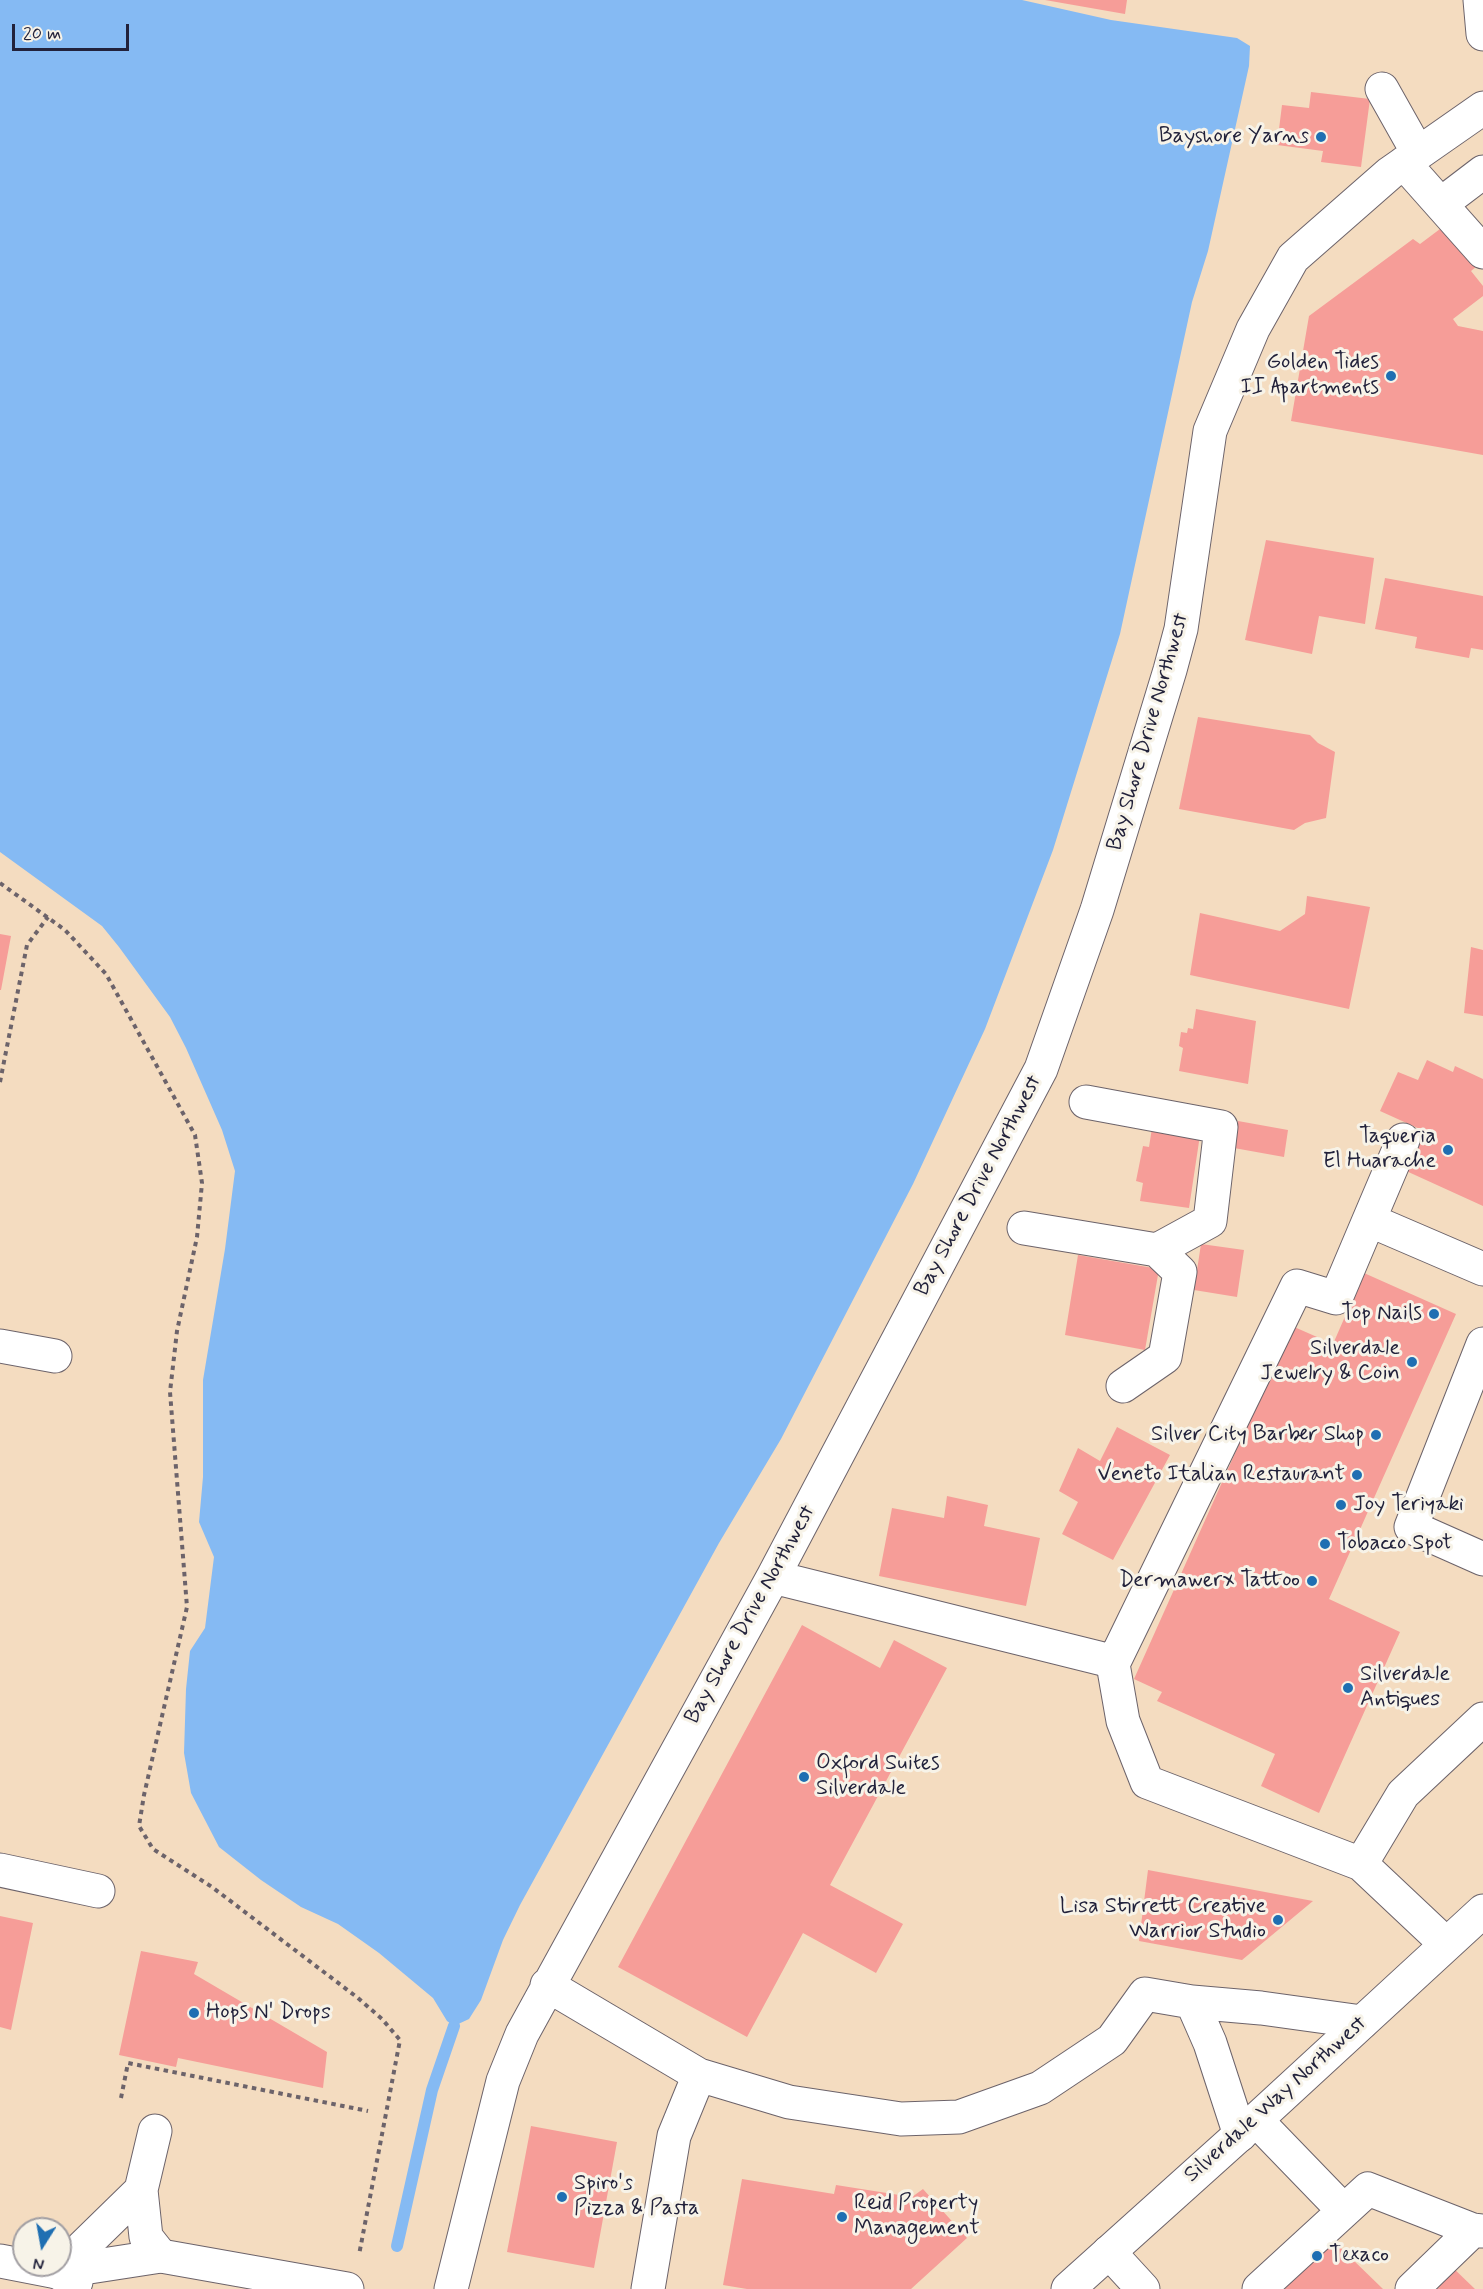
<!DOCTYPE html>
<html>
<head>
<meta charset="utf-8">
<style>
  body { margin:0 }
  #map { position:relative; width:1483px; height:2289px; overflow:hidden; background:#f4dcc0; font-family:Mynerve,sans-serif }
  canvas { display:block }
  .north { position:absolute; left:12px; top:2217px; width:60px; height:60px; box-sizing:border-box; background:#f7f3e8; border:2px solid #a29fa3; border-radius:50%; rotate:191deg; font-size:16px; font-weight:700; line-height:24px; text-align:center; color:#22223b }
  .north::after { content:''; display:block; margin:auto; width:21px; height:27px; background:#1f6fb2; clip-path:polygon(50% 0,100% 100%,50% 72%,0 100%) }
  .scale { position:absolute; left:12px; top:24px; width:117px; height:27px; box-sizing:border-box; border:3px solid #22223b; border-top:0; padding-left:8px; font-size:18px; line-height:21px; white-space:nowrap; color:#22223b; -webkit-text-stroke:4px #f7f3e8; paint-order:stroke }
</style>
</head>
<body>
<div id="map">
<canvas width="1483" height="2289"></canvas>
<div class="north">N</div>
<div class="scale">20 m</div>
</div>
<script>
const ctx = document.querySelector('canvas').getContext('2d');
ctx.lineJoin = 'round';
function fillPath(path, color) {
  ctx.fillStyle = color;
  ctx.fill(path, 'evenodd');
}
function toPath(rows) {
  const path = new Path2D();
  for (const r of rows) {
    path.moveTo(r[0], r[1]);
    for (let i = 2; i < r.length; i += 2) path.lineTo(r[i], r[i + 1]);
  }
  return path;
}
function stroke(path, color, width, dash) {
  ctx.strokeStyle = color;
  ctx.lineWidth = width;
  ctx.lineCap = dash ? 'butt' : 'round';
  ctx.setLineDash(dash || []);
  ctx.stroke(path);
}
function write(font, color, halo, rows, align = 'center') {
  ctx.font = font + ' Mynerve,sans-serif';
  ctx.lineWidth = 6;
  ctx.setLineDash([]);
  ctx.textBaseline = 'middle';
  ctx.strokeStyle = halo;
  ctx.fillStyle = color;
  for (const [text, x, y, turn = 0] of rows) {
    ctx.save();
    ctx.translate(x, y);
    ctx.rotate((+turn || 0) * Math.PI / 180);
    ctx.textAlign = isNaN(turn) ? turn : align;
    if (halo) ctx.strokeText(text, 0, 0);
    ctx.fillText(text, 0, 0);
    ctx.restore();
  }
}
fillPath(toPath([
  [0,0,1022,0,1111,20,1237,38,1250,46,1249,66,1208,251,1192,302,1120,634,1053,850,985,1029,913,1184,781,1439,719,1543,520,1905,503,1940,481,2000,469,2019,454,2026,447,2021,433,1998,379,1953,338,1924,301,1907,261,1880,219,1847,191,1793,184,1753,186,1689,190,1651,205,1628,214,1557,199,1522,203,1477,203,1380,225,1249,235,1171,222,1130,186,1048,170,1017,119,947,102,926,0,852]
]), '#85baf3');
stroke(toPath([
  [397,2246,432,2090,454,2026]
]), '#85baf3', 12);
fillPath(toPath([
  [1045,0,1127,0,1125,14],
  [1311,92,1370,99,1361,167,1321,162,1323,151,1277,145,1282,105,1309,108],
  [1458,224,1483,261,1471,271,1483,286,1483,296,1453,319,1458,326,1483,331,1483,455,1291,421,1309,316,1413,239,1420,244,1440,229,1445,234],
  [1266,540,1374,558,1365,624,1319,616,1312,654,1245,640],
  [1385,578,1483,596,1483,650,1471,648,1469,658,1415,648,1417,637,1375,629],
  [1198,717,1310,735,1318,743,1335,752,1326,818,1305,823,1294,830,1179,809],
  [1307,896,1370,907,1349,1009,1190,975,1200,913,1280,931,1305,914],
  [0,934,11,936,1,990,0,990],
  [1471,947,1483,950,1483,1016,1464,1013],
  [1196,1009,1256,1021,1248,1084,1179,1071,1183,1048,1179,1046,1181,1032,1187,1033,1188,1028,1193,1029],
  [1427,1060,1453,1072,1455,1066,1483,1079,1483,1206,1404,1170,1422,1130,1380,1111,1398,1072,1418,1080],
  [1238,1121,1288,1130,1284,1157,1234,1148],
  [1152,1128,1200,1135,1189,1208,1140,1201,1143,1183,1136,1181,1143,1146,1149,1147],
  [1201,1244,1244,1250,1237,1297,1194,1290],
  [1078,1255,1159,1269,1145,1350,1065,1335],
  [1364,1273,1456,1314,1329,1599,1400,1632,1319,1813,1261,1786,1275,1754,1157,1701,1162,1692,1134,1679,1292,1326,1333,1344],
  [1117,1427,1170,1455,1113,1560,1062,1534,1078,1502,1059,1491,1078,1448,1100,1461],
  [947,1496,988,1505,984,1526,1040,1538,1026,1606,879,1576,892,1508,944,1518],
  [802,1625,880,1668,894,1640,947,1668,830,1885,903,1924,876,1973,803,1933,747,2037,618,1967],
  [1148,1870,1313,1901,1242,1960,1139,1941],
  [0,1916,33,1923,11,2030,0,2027],
  [141,1951,198,1962,194,1974,327,2052,323,2088,178,2058,176,2067,119,2055],
  [531,2126,617,2142,594,2268,507,2252],
  [742,2179,834,2194,836,2185,912,2197,923,2189,967,2238,911,2289,747,2289,723,2285],
  [1316,2224,1383,2289,1253,2289],
  [1449,2264,1475,2289,1424,2289]
]), '#f69d98');
const minor = toPath([
  [1480,0,1483,34],
  [1382,89,1418,153],
  [1404,163,1483,252],
  [1441,204,1483,172],
  [1403,1140,1369,1220,1483,1269],
  [1024,1228,1157,1250,1210,1221,1221,1127,1086,1102],
  [1483,1344,1411,1527,1483,1559],
  [0,1346,55,1356],
  [1123,1386,1165,1357,1180,1272,1157,1250],
  [773,1577,1103,1659,1113,1664,1123,1721,1147,1782,1361,1864,1446,1944],
  [1113,1664,1297,1286,1336,1298,1369,1220],
  [1361,1864,1403,1794,1483,1719],
  [0,1870,98,1891],
  [547,1985,699,2075,789,2102,901,2119,959,2117,1040,2088,1112,2040,1145,1994,1192,2002],
  [1256,2120,1344,2211],
  [155,2131,141,2190,146,2237,161,2256],
  [1240,2135,1210,2043,1192,2002,1261,2008,1362,2022],
  [1109,2252,1143,2289],
  [57,2272,141,2190],
  [451,2289,503,2081,522,2034,773,1577,1041,1069,1097,910,1170,670,1181,629,1210,431,1253,329,1293,258,1390,173,1483,108],
  [648,2289,674,2136,699,2075],
  [1259,2289,1368,2189,1473,2230,1483,2231],
  [1412,2289,1473,2230]
]);
const major = toPath([
  [0,2261,57,2272,76,2282],
  [57,2272,161,2256,347,2289],
  [1068,2289,1256,2120,1483,1911]
]);
stroke(minor, '#6c636a', 35);
stroke(major, '#6c636a', 35);
stroke(toPath([
  [0,883,65,930,106,974,195,1135,202,1183,197,1237,177,1331,170,1392,187,1607,144,1795,139,1826,153,1849,212,1887,358,1998,382,2019,400,2040,359,2255],
  [0,1082,27,945,48,917],
  [121,2098,128,2063,368,2111]
]), '#6c636a', 4, [4.5, 4.5]);
stroke(minor, '#fff', 33);
stroke(major, '#fff', 33);
for (const [x, y, r, color] of [
  [1321,137,6,"#1f6fb2"],
  [1391,376,6,"#1f6fb2"],
  [1448,1150,6,"#1f6fb2"],
  [1434,1314,6,"#1f6fb2"],
  [1412,1362,6,"#1f6fb2"],
  [1376,1435,6,"#1f6fb2"],
  [1357,1475,6,"#1f6fb2"],
  [1341,1505,6,"#1f6fb2"],
  [1325,1544,6,"#1f6fb2"],
  [1312,1581,6,"#1f6fb2"],
  [1348,1688,6,"#1f6fb2"],
  [804,1777,6,"#1f6fb2"],
  [1278,1920,6,"#1f6fb2"],
  [194,2013,6,"#1f6fb2"],
  [562,2197,6,"#1f6fb2"],
  [842,2217,6,"#1f6fb2"],
  [1317,2256,6,"#1f6fb2"]
]) {
  const dot = new Path2D();
  dot.arc(x, y, r, 0, 2 * Math.PI);
  ctx.fillStyle = color;
  ctx.fill(dot);
  stroke(dot, '#f7f3e8', 2);
}
write('22px', '#22223b', '#f7f3e8', [
  ["Bayshore Yarns",1309,137],
  ["Golden Tides",1379,363],
  ["II Apartments",1379,388],
  ["Taqueria",1436,1137],
  ["El Huarache",1436,1162],
  ["Top Nails",1422,1314],
  ["Silverdale",1400,1349],
  ["Jewelry & Coin",1400,1374],
  ["Silver City Barber Shop",1364,1435],
  ["Veneto Italian Restaurant",1345,1475],
  ["Joy Teriyaki",1353,1505,"left"],
  ["Tobacco Spot",1337,1544,"left"],
  ["Dermawerx Tattoo",1300,1581],
  ["Silverdale",1360,1675,"left"],
  ["Antiques",1360,1700,"left"],
  ["Oxford Suites",816,1764,"left"],
  ["Silverdale",816,1789,"left"],
  ["Lisa Stirrett Creative",1266,1907],
  ["Warrior Studio",1266,1932],
  ["Hops N' Drops",206,2013,"left"],
  ["Spiro's",574,2184,"left"],
  ["Pizza & Pasta",574,2209,"left"],
  ["Reid Property",854,2204,"left"],
  ["Management",854,2229,"left"],
  ["Texaco",1329,2256,"left"]
], 'right');
write('22px', '#22223b', '#f7f3e8', [
  ["Bay Shore Drive Northwest",1149,732,-74],
  ["Bay Shore Drive Northwest",979,1186,-62],
  ["Bay Shore Drive Northwest",751,1615,-61],
  ["Silverdale Way Northwest",1276,2100,-42]
]);
</script>
</body>
</html>
